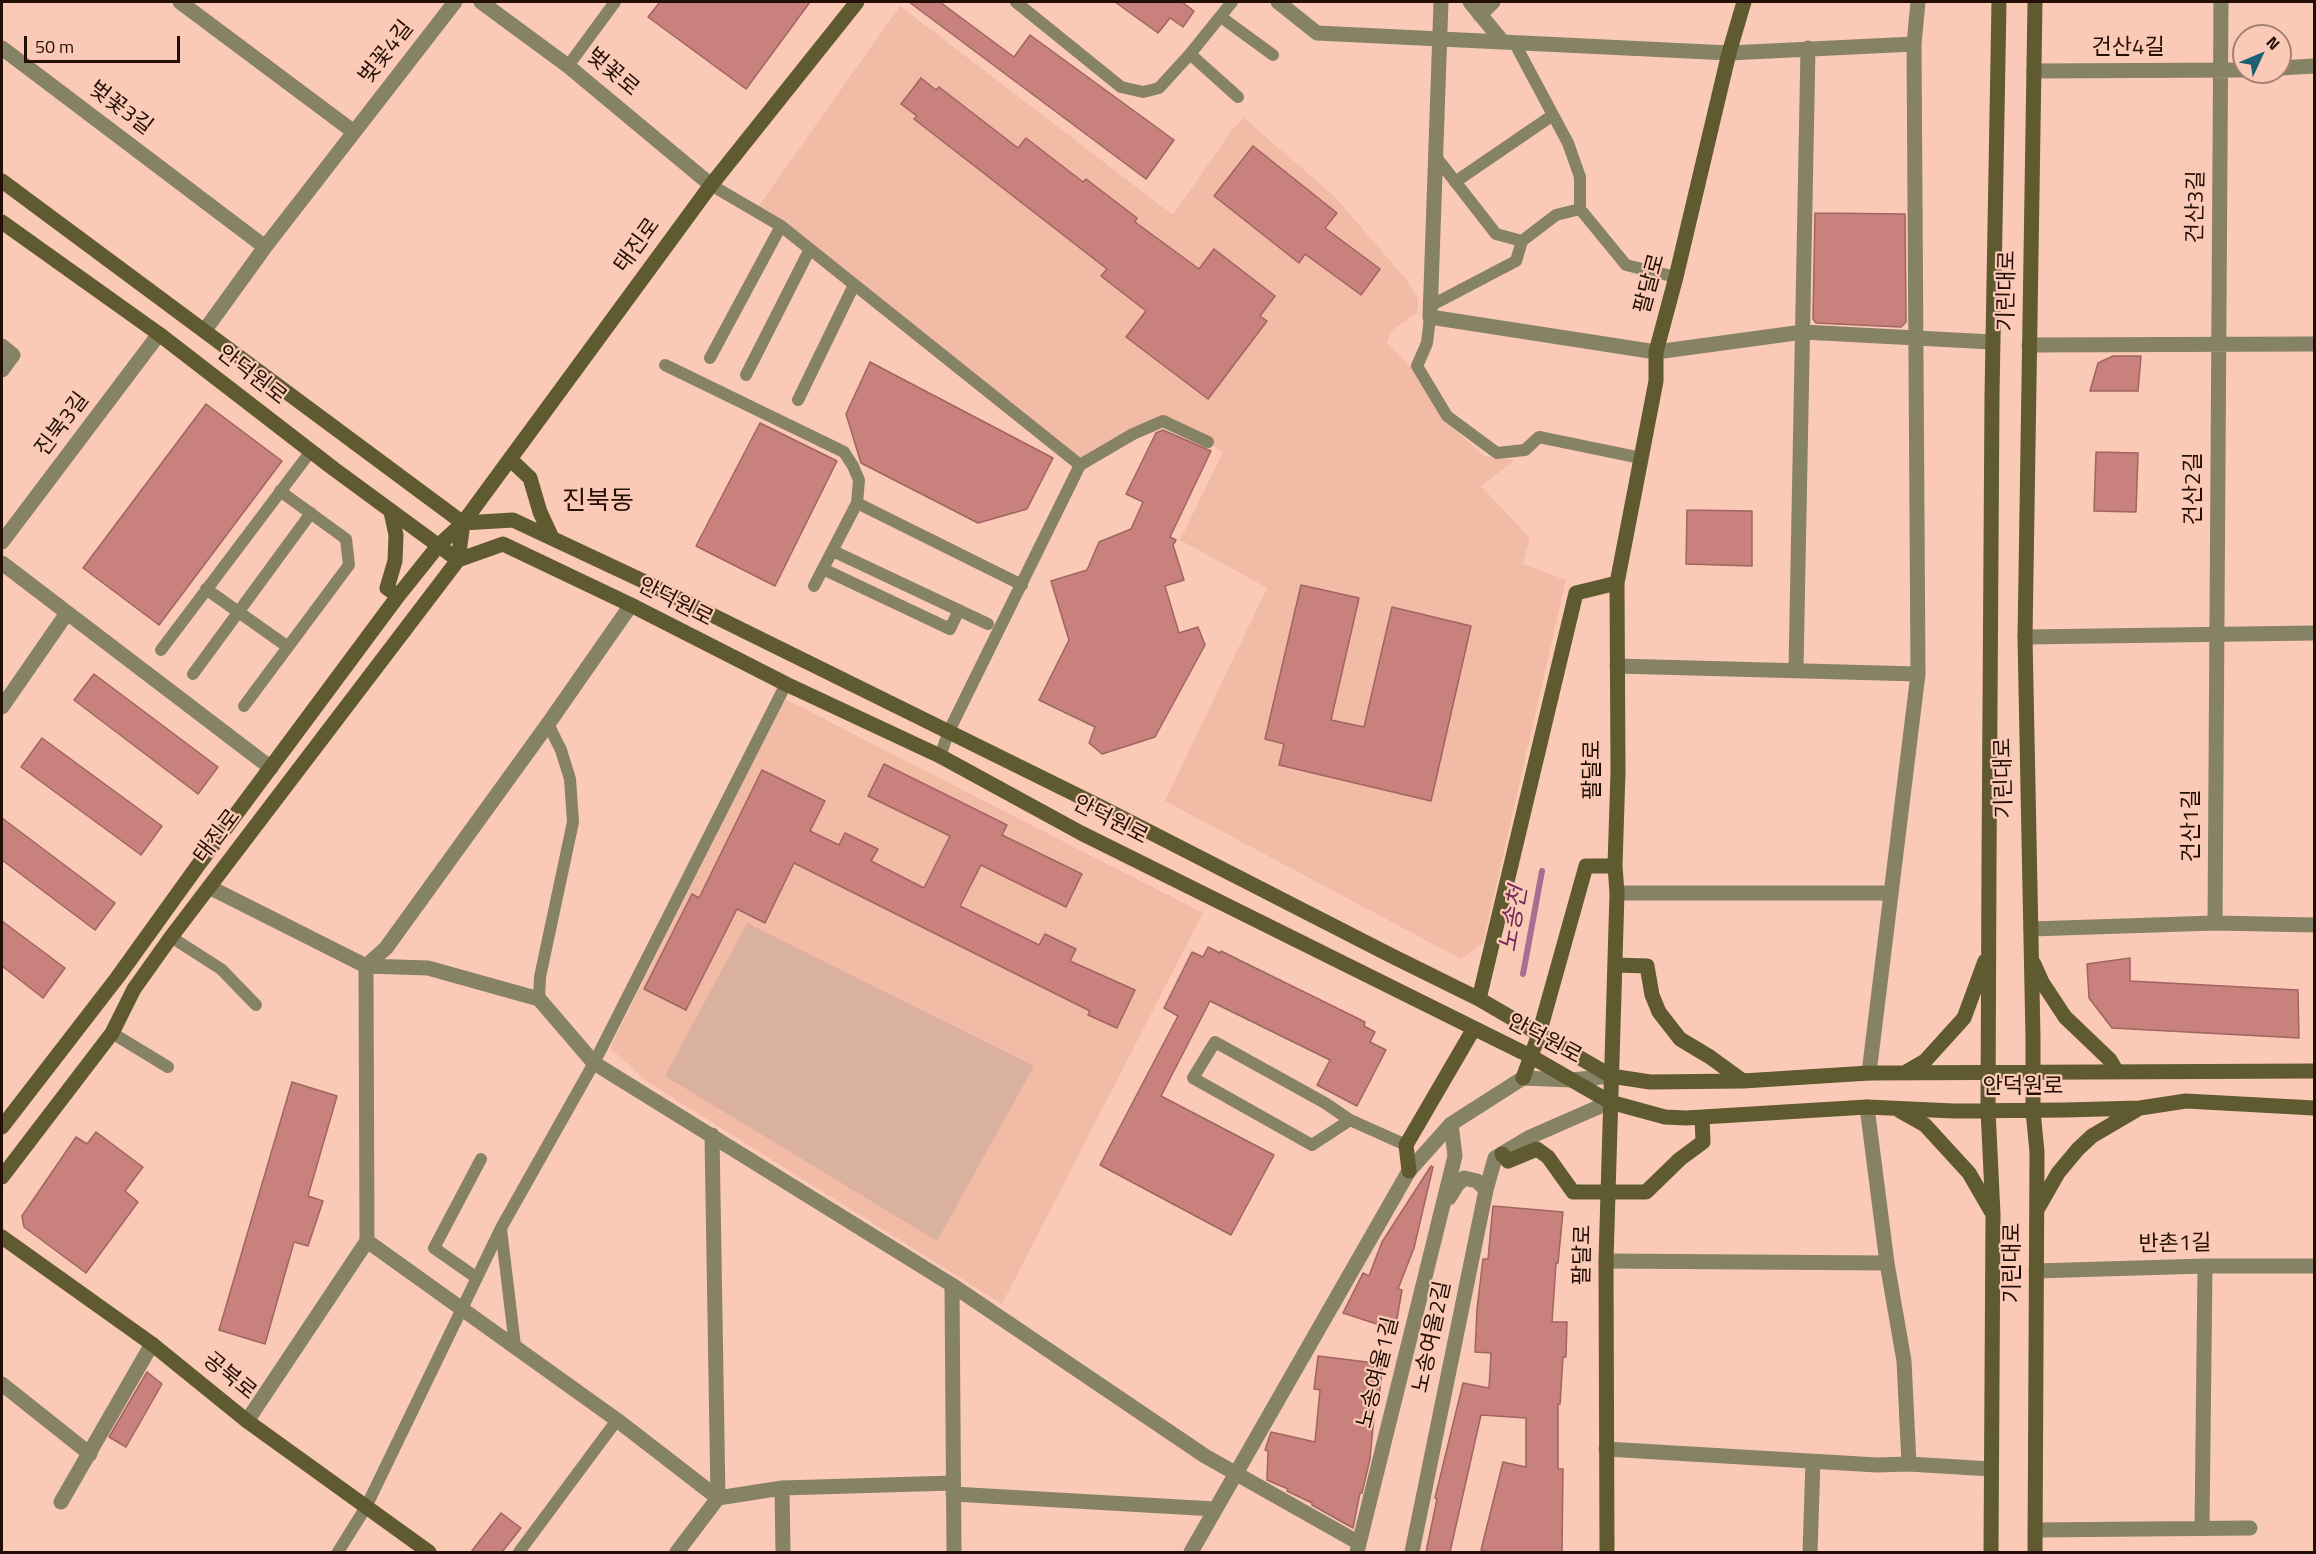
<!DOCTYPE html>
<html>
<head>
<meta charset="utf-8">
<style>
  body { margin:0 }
  #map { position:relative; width:2316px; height:1554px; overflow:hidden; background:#fbcab6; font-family:"Titillium Web",sans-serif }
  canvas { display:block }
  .frame { position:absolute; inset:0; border:3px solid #240f06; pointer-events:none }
  .north { position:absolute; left:2232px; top:24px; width:60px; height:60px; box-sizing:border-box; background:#fbcab6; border:2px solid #a57f70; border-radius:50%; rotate:46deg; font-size:16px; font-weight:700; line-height:24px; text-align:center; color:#240f06 }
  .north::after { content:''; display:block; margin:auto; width:21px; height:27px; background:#1e5f74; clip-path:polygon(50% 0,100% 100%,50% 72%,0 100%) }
  .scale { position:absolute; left:24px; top:36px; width:156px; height:27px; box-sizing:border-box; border:3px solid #240f06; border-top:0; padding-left:8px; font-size:18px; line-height:21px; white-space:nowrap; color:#240f06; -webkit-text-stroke:4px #fbcab6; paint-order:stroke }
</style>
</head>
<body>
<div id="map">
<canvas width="2316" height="1554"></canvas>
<div class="frame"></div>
<div class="north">N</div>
<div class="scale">50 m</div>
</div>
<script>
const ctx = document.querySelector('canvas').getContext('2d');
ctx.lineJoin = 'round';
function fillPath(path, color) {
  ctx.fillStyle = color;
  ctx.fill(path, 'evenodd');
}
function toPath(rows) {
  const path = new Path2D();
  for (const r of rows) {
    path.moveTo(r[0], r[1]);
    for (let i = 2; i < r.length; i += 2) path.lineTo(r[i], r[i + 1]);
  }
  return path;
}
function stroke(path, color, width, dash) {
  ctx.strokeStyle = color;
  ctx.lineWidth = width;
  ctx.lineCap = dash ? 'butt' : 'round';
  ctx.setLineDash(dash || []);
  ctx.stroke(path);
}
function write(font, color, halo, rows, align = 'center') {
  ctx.font = font + ' "Titillium Web","Noto Sans KR",sans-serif';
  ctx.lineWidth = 4.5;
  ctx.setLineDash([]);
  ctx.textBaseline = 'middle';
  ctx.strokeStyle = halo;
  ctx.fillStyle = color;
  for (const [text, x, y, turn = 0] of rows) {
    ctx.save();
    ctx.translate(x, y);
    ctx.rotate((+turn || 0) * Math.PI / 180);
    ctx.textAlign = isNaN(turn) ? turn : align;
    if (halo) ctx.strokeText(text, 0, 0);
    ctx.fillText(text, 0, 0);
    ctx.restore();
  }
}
fillPath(toPath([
  [900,6,1173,215,1232,130,1244,118,1335,197,1405,278,1418,298,1417,313,1391,331,1387,343,1411,367,1441,417,1484,456,1515,460,1481,486,1530,538,1523,564,1566,580,1483,943,1461,959,1165,801,1267,588,1180,540,1223,452,1208,442,1163,422,1080,465,755,211],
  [785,699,1203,913,1002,1304,646,1081,610,1048]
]), '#f2bba6');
fillPath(toPath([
  [747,923,1034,1066,937,1241,665,1076]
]), '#dab09f');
stroke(toPath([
  [1523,974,1542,871]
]), '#aa6e92', 6);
const building = toPath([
  [660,2,810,2,746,89,648,17,660,2],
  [909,2,940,2,1014,57,1030,35,1174,140,1146,179,909,2],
  [1115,2,1182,2,1194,11,1183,27,1170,18,1158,33,1115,2],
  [921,78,936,90,939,87,1018,148,1026,138,1083,182,1086,179,1137,218,1135,222,1199,269,1214,249,1275,296,1260,316,1267,321,1208,399,1126,337,1146,311,1101,276,1107,269,914,119,917,116,901,104,921,78],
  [1253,146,1337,213,1325,228,1380,269,1361,295,1305,254,1299,263,1214,196,1253,146],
  [1815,213,1905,214,1906,322,1901,327,1816,323,1813,319,1815,213],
  [2113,356,2141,356,2138,391,2090,391,2098,363,2113,356],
  [870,362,1053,458,1027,509,978,523,861,463,846,414,870,362],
  [206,404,282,461,159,625,83,568,206,404],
  [760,423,837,461,775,586,696,546,760,423],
  [1163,430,1211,451,1170,537,1176,540,1173,545,1184,580,1165,586,1179,633,1198,627,1205,645,1155,737,1102,754,1089,743,1095,727,1039,700,1069,640,1051,581,1087,570,1099,542,1131,529,1143,502,1126,494,1156,433,1163,430],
  [2096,452,2138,453,2136,512,2094,511,2096,452],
  [1687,510,1752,511,1752,566,1686,564,1687,510],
  [1301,585,1359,598,1331,720,1364,727,1392,607,1471,626,1431,801,1279,765,1284,744,1265,739,1301,585],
  [94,674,218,767,198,794,74,700,94,674],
  [42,738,162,826,141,855,21,767,42,738],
  [884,764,1007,825,1002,835,1082,874,1066,907,981,865,960,906,1039,945,1045,934,1076,949,1070,961,1135,990,1117,1028,1088,1015,1090,1011,794,863,765,923,737,909,686,1010,644,989,692,894,699,898,762,770,825,801,810,831,839,845,845,833,878,849,871,861,924,888,950,836,868,796,884,764],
  [2,818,115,903,95,930,2,860,2,818],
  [2,921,65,968,43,998,2,966,2,921],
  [1208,947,1220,953,1221,951,1365,1022,1364,1026,1375,1032,1370,1042,1386,1050,1357,1106,1317,1085,1330,1060,1210,1001,1161,1096,1274,1155,1231,1235,1100,1165,1178,1016,1164,1008,1192,952,1203,957,1208,947],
  [2130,958,2130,981,2298,990,2299,1038,2112,1028,2089,998,2087,964,2130,958],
  [292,1082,337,1096,308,1196,323,1201,308,1246,294,1242,265,1344,219,1330,292,1082],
  [96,1132,143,1167,125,1191,138,1202,86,1273,24,1227,22,1216,76,1137,87,1144,96,1132],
  [1431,1166,1433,1167,1414,1248,1398,1289,1402,1290,1395,1330,1343,1313,1363,1273,1369,1276,1382,1242,1431,1166],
  [1493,1206,1563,1212,1558,1263,1556,1263,1552,1322,1567,1322,1566,1357,1563,1357,1560,1404,1558,1404,1558,1469,1563,1469,1562,1552,1490,1552,1481,1550,1503,1462,1526,1467,1526,1418,1481,1415,1450,1552,1426,1552,1437,1499,1435,1498,1463,1383,1489,1388,1491,1353,1475,1352,1477,1309,1483,1259,1488,1259,1493,1206],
  [1318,1356,1383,1364,1379,1397,1376,1396,1370,1459,1362,1493,1360,1493,1353,1528,1312,1505,1312,1503,1287,1491,1288,1489,1267,1480,1268,1451,1265,1450,1271,1432,1315,1442,1320,1390,1314,1389,1318,1356],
  [147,1372,162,1384,126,1447,109,1437,147,1372],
  [501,1513,521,1528,502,1552,471,1552,501,1513]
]);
fillPath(building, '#c9817d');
stroke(building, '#a06461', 1.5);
stroke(toPath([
  [1016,2,1121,87,1143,92,1159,88,1190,54,1232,2],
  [1221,17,1273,55],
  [1514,42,1568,143,1580,177,1580,209,1626,265,1676,277],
  [1190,54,1238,97],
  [568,66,615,2],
  [1436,157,1496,234,1522,241],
  [1455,182,1553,115],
  [711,185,781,226,1080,465,949,731,940,756],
  [1430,306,1516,261,1522,241,1556,215,1580,209],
  [1430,317,1427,343,1417,366,1447,416,1497,453,1525,450,1539,437,1641,458],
  [710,358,781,226],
  [665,365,844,452,853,466,859,480,857,503,1022,585],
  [746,375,810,249],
  [798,400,854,285],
  [1080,465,1133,434,1163,421,1208,442],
  [833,551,988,624],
  [823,569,950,629,959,610],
  [814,586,857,503],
  [206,589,288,647],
  [161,650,311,451],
  [193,674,311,513],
  [244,706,349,565,346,539,280,491],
  [171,937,221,969,256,1005],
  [539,999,540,977,573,822,570,779,561,750,548,724],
  [112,1033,168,1067],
  [1350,1120,1312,1145,1193,1078,1215,1042,1325,1103,1350,1120,1406,1145],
  [501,1229,515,1346],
  [477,1278,434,1248,481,1159],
  [338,1552,366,1507,501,1228,594,1063,786,684],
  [519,1552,617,1420]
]), '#858266', 12);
stroke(toPath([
  [180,2,354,132],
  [481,2,568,66,711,185],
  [1278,2,1317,33,1729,53,1914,44],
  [1441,2,1430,317,1656,352,1803,332,1992,342],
  [1470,2,1502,41],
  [1480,15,1493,2],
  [2,48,265,247],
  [2280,68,2314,66],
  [2034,71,2244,70],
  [205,330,265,247,455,2],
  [2029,345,2314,344],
  [2,346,13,355,2,370],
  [2,542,159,334],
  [2,563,271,768],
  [2025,637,2314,633],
  [1617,666,1918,674],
  [1796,669,1808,48],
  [2,707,67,613],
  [209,887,366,966,428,968,539,999,594,1063,952,1285,1205,1456,1359,1543],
  [1617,893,1891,893],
  [2215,923,2221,2],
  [2031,929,2215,923,2314,925],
  [1869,1073,1918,674,1914,44,1918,2],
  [1449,1198,1457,1185,1464,1178,1477,1181,1486,1190],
  [367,1241,617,1420,718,1498,782,1488,953,1483],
  [1606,1261,1887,1263,1867,1107],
  [1887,1263,1904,1361,1909,1464],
  [2036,1271,2205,1266,2314,1266],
  [952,1285,954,1552],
  [2,1384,90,1454],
  [247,1421,367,1241,366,966,386,948,548,724,631,605],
  [1606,1449,1877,1465,1909,1464,1991,1469],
  [782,1488,783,1552],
  [953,1494,1215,1509],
  [61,1502,152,1344],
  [2202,1527,2205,1266],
  [2035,1530,2250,1528],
  [677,1552,718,1498,712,1135],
  [1191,1552,1409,1171,1451,1124,1523,1078,1572,1080,1611,1076],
  [1357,1552,1455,1156,1451,1124],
  [1412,1552,1486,1190,1495,1158,1530,1137,1610,1102],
  [1810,1552,1813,1461]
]), '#858266', 15);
stroke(toPath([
  [2035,2,2025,637,2033,1039,2033,1111,2037,1152,2035,1552],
  [2,181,463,523,513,520,641,580,1099,806,1390,955,1479,999,1611,1076,1650,1082,1743,1081,1869,1073,2314,1071],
  [2,222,159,334,334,469,458,560,503,544,631,605,786,684,940,756,1081,833,1532,1057,1610,1102,1665,1117,1686,1118,1867,1107,1954,1111,2065,1110,2140,1108,2186,1101,2314,1108],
  [510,459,530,478,540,512,552,538],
  [391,512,396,535,395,561,387,588,398,596],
  [2034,964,2042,982,2065,1017,2110,1060,2117,1072],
  [1615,965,1647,966,1652,995,1659,1012,1680,1039,1710,1057,1743,1081],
  [1479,999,1576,593,1617,583],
  [1906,1072,1925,1061,1964,1018,1985,961],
  [1523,1078,1539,1034,1586,866,1615,866],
  [1900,1111,1925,1125,1969,1173,1991,1211],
  [2,1127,117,978,199,864,398,596,438,546,463,523,711,185,857,2],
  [1502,1154,1508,1161,1537,1149,1548,1157,1573,1192,1646,1192,1680,1159,1703,1142,1702,1117],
  [1409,1171,1406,1145,1473,1030],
  [2,1177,112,1033,134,989,171,937,458,560,463,523],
  [2038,1208,2058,1173,2078,1149,2092,1136,2138,1109],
  [2,1237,152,1344,247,1421,429,1552],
  [1607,1552,1606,1261,1617,893,1615,866,1618,772,1617,583,1656,381,1656,352,1676,277,1729,53,1744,2],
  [1991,1552,1993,1214,1988,1110,1989,864,1992,395,1999,2]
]), '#5f5a30', 15);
write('22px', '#240f06', '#fbcab6', [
  ["건산4길",2128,49],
  ["벚꽃4길",387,53,-52],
  ["벚꽃로",612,73,40],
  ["벚꽃3길",120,109,37],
  ["건산3길",2197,207,-89],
  ["태진로",638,246,-54],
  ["팔달로",1651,284,-75],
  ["기린대로",2008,291,-89],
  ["안덕원로",251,376,38],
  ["진북3길",63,425,-53],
  ["건산2길",2195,489,-90],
  ["안덕원로",675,603,27],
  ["팔달로",1594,770,-90],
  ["기린대로",2005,778,-91],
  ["안덕원로",1110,821,27],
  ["건산1길",2193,826,-90],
  ["태진로",218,837,-53],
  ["안덕원로",1544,1040,28],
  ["안덕원로",2023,1088],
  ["반촌1길",2175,1245,-1],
  ["팔달로",1584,1255,-89],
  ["기린대로",2014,1263,-90],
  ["노송여울2길",1433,1337,-78],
  ["노송여울1길",1379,1373,-76],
  ["공북로",229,1377,39]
]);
write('italic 24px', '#73295a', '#fbcab6', [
  ["노송천",1515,919,-80]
]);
write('26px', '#240f06', '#fbcab6', [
  ["진북동",598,503]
]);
</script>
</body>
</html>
